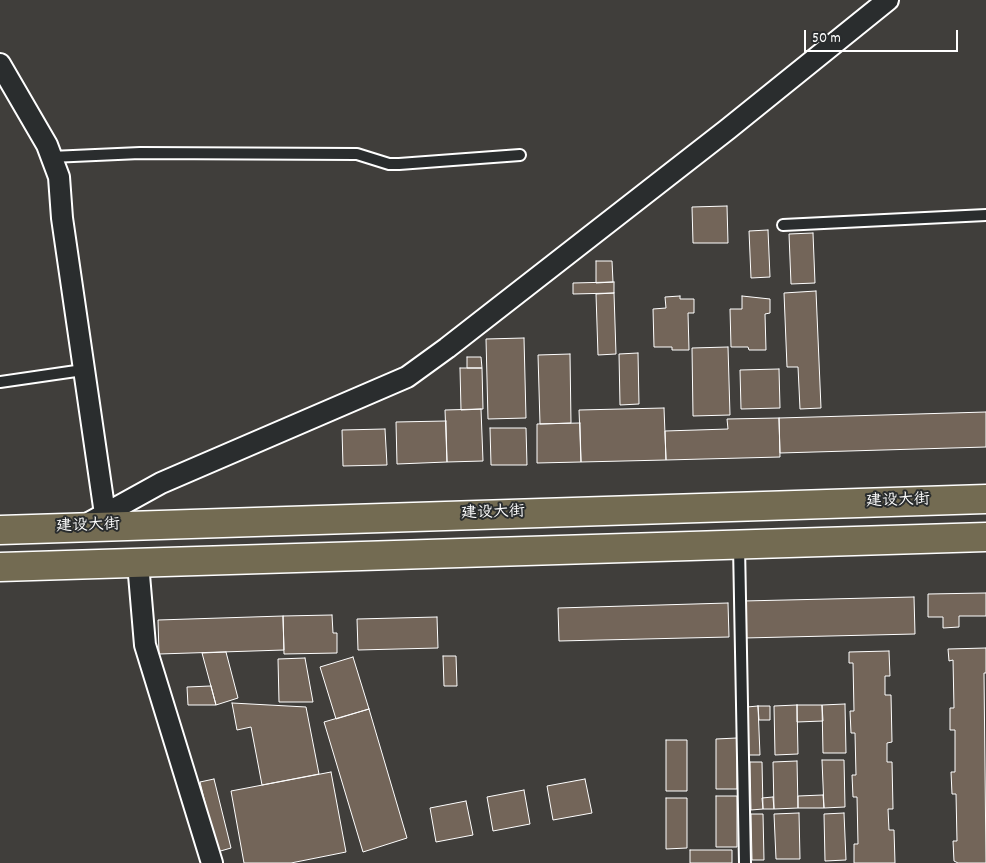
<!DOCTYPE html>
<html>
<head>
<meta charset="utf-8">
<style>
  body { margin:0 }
  #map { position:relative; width:986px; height:863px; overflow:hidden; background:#403e3b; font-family:Dekko,sans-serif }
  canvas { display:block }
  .scale { position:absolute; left:804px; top:30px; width:154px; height:22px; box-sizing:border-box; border:2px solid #fff; border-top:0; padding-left:6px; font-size:15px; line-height:18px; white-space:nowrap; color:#fff; -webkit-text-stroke:4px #2a2d2e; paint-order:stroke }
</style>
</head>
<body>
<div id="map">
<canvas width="986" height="863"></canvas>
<div class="scale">50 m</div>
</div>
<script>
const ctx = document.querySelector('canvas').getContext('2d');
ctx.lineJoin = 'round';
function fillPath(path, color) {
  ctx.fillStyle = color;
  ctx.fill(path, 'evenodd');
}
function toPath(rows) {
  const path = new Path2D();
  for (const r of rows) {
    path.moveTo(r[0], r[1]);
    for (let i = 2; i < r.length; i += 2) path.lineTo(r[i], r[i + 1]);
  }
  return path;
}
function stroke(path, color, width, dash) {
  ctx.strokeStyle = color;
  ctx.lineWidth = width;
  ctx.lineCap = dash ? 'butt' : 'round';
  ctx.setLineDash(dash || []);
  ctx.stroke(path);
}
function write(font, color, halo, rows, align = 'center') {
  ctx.font = font + ' Dekko,"LXGW WenKai TC",sans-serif';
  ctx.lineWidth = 4;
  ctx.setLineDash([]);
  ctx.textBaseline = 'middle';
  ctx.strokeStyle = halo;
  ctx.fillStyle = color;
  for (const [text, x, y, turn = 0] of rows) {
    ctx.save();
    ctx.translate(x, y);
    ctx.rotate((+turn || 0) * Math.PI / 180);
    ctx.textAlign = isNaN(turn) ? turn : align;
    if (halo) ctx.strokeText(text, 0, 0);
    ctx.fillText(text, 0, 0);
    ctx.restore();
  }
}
const building = toPath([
  [727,206,728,243,693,243,692,207,727,206],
  [768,230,770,277,751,278,749,231,768,230],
  [813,233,815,283,791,284,789,234,813,233],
  [596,261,612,261,613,282,596,283,596,261],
  [614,282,614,293,573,294,573,283,614,282],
  [816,291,821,408,800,409,798,367,787,367,784,293,816,291],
  [614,293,616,354,598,355,596,294,614,293],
  [680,296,680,299,694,299,694,313,688,313,689,350,672,350,672,347,654,347,653,309,666,308,665,297,680,296],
  [742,296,770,299,770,313,765,314,766,350,749,350,748,347,731,347,730,309,742,309,742,296],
  [524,338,526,418,488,419,486,339,524,338],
  [728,347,730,415,693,416,692,348,728,347],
  [638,353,639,404,620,405,619,354,638,353],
  [570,354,571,423,540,424,538,355,570,354],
  [467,357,481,357,482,368,467,368,467,357],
  [460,368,482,368,483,409,461,410,460,368],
  [779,369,780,408,741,409,740,370,779,369],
  [664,408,666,460,581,462,579,410,664,408],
  [481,409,483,461,447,462,445,410,481,409],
  [986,412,986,447,780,453,779,418,986,412],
  [779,418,780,457,666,460,665,431,728,429,727,419,779,418],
  [446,421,447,462,397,464,396,422,446,421],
  [580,423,581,462,537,463,537,424,580,423],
  [490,428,526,428,527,465,491,465,490,428],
  [385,429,387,465,343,466,342,430,385,429],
  [986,593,986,616,959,616,959,627,943,628,943,617,928,617,928,594,986,593],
  [914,597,915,634,744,638,743,601,914,597],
  [728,603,729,637,559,641,558,608,728,603],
  [332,615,333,633,337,633,337,653,284,654,283,616,332,615],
  [283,616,284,650,159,654,158,620,283,616],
  [437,617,438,648,358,650,357,619,437,617],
  [986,648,986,673,984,673,986,863,958,863,954,861,953,841,957,841,956,794,952,794,951,772,955,772,955,730,950,730,950,708,954,708,953,660,949,661,948,649,986,648],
  [889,651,890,676,885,676,885,695,891,695,892,742,887,743,887,762,892,762,893,809,888,809,889,830,894,830,895,863,854,863,854,844,858,844,857,797,853,797,852,775,856,775,855,733,851,733,850,711,854,711,853,663,849,663,849,652,889,651],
  [226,652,238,698,216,705,202,653,226,652],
  [443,656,456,656,457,686,444,686,443,656],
  [353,657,369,709,336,719,320,667,353,657],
  [305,658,313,702,279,702,278,659,305,658],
  [211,686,216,705,188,705,187,687,211,686],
  [232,703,306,707,319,774,262,785,251,727,237,730,232,703],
  [845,704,846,753,823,753,822,705,845,704],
  [797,705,822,705,823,721,797,722,797,705],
  [797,705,798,754,775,755,774,706,797,705],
  [758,706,770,706,770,720,759,720,758,706],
  [758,706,760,755,748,755,747,707,758,706],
  [369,709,407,838,363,852,324,722,369,709],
  [737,738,737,789,716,789,716,739,737,738],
  [666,740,687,740,687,791,666,791,666,740],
  [822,760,844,760,845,807,824,808,822,760],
  [797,761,798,808,774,809,773,762,797,761],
  [750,762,762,762,763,809,751,810,750,762],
  [331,772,346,852,291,863,244,863,231,791,331,772],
  [214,779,231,848,217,852,200,782,214,779],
  [585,779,592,813,553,820,547,786,585,779],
  [524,790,530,824,493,831,487,797,524,790],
  [823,795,824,808,798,808,798,796,823,795],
  [716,796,737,796,737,847,716,847,716,796],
  [773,797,774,809,763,809,762,798,773,797],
  [666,798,687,798,687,848,666,849,666,798],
  [466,801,473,835,436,842,430,808,466,801],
  [799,813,800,859,776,859,774,814,799,813],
  [844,813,846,860,825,861,824,814,844,813],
  [751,814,763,814,764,860,752,860,751,814],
  [690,850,732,850,732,863,690,863,690,850]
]);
fillPath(building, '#736559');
stroke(building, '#fff', 1);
const service = toPath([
  [51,157,140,153,357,154,389,164,399,164,520,155],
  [783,225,986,215],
  [0,382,83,370],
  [739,546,745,863]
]);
const minor = toPath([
  [0,64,47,145,59,177,62,218,105,514],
  [85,525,161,483,407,377,447,348,728,129,888,0],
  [138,563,145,645,212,863]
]);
const primary = toPath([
  [0,530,986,499],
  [0,567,986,537]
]);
stroke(service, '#fff', 14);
stroke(minor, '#fff', 24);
stroke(primary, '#fff', 31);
stroke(service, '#2a2d2e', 10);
stroke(minor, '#2a2d2e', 20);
stroke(primary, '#736b52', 28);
write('16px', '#fff', '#2a2d2e', [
  ["建设大街",898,502,-2],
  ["建设大街",493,514,-2],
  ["建设大街",88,527,-2]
]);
</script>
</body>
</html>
